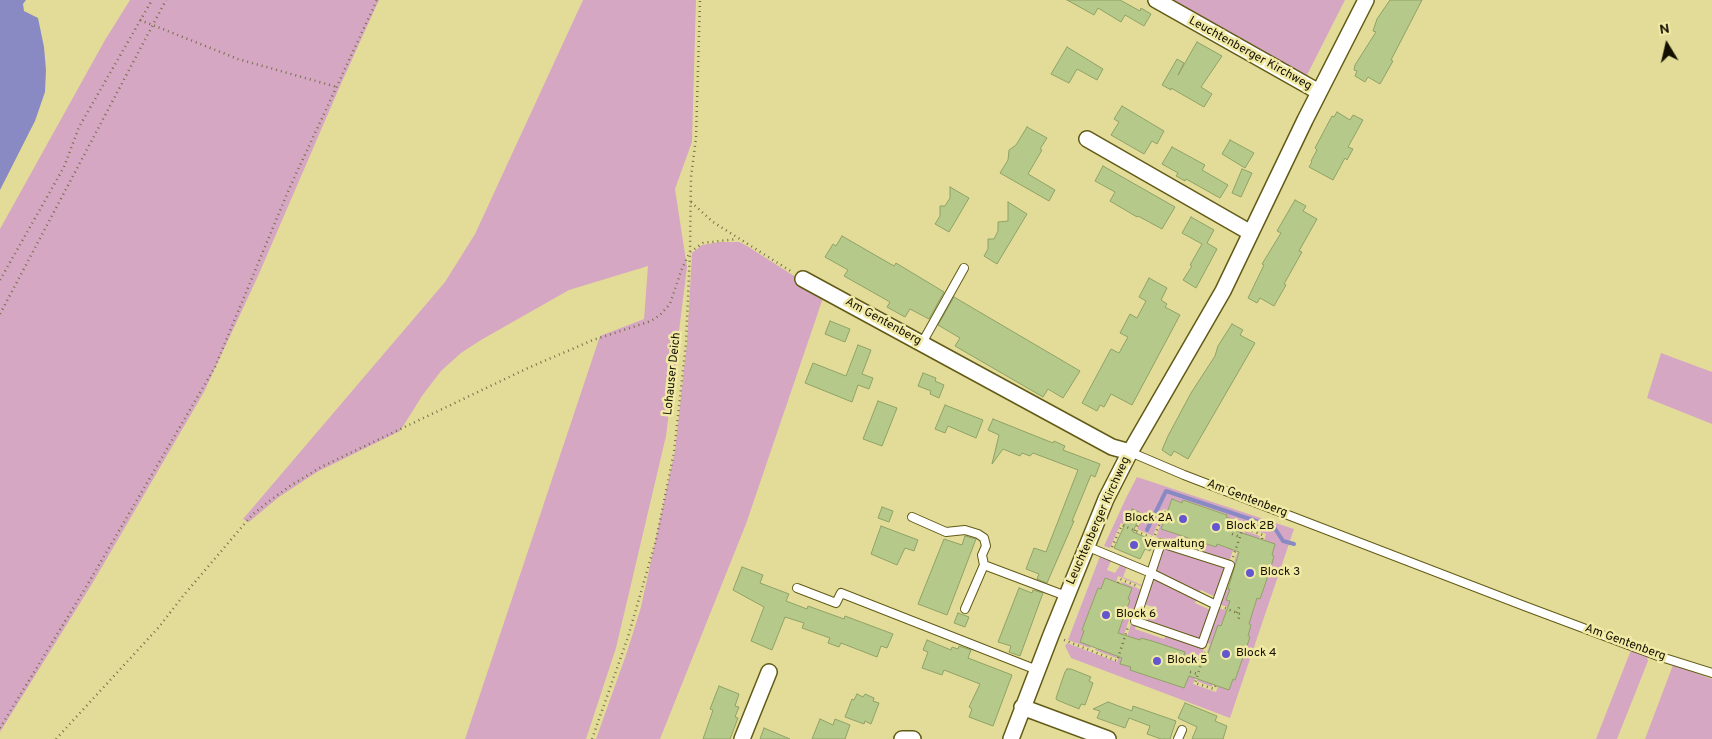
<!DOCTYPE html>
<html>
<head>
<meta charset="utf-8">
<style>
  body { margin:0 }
  #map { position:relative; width:1712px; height:739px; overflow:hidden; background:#e3dc99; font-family:Overpass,sans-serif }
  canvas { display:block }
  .north { position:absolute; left:1642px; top:20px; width:50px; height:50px; -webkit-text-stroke:4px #f1eaa5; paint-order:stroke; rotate:351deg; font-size:14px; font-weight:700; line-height:20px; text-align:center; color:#141000 }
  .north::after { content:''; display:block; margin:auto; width:18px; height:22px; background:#141000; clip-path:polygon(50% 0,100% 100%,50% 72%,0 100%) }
</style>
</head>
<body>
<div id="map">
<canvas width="1712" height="739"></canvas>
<div class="north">N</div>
</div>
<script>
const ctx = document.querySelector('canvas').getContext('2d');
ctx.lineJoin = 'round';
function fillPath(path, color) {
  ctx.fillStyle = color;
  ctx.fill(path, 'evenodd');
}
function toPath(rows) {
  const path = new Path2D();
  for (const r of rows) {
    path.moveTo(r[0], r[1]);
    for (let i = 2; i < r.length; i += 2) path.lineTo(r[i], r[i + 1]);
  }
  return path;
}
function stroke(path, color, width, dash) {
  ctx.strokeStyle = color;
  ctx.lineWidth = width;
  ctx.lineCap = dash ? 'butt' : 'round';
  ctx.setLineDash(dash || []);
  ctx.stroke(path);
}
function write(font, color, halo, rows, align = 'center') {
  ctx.font = font + ' Overpass,sans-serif';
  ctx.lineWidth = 5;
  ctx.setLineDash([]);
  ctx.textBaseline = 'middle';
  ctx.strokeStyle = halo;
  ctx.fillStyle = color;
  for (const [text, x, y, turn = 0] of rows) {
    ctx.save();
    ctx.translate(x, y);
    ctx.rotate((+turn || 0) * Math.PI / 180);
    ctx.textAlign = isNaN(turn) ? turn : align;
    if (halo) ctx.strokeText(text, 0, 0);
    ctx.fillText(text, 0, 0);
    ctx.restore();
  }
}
fillPath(toPath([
  [130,0,379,0,340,86,258,276,204,392,92,584,0,732,0,229,105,40],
  [583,0,696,0,692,142,675,189,687,267,666,436,616,648,586,739,465,739,600,336,644,319,648,266,569,290,481,340,461,353,441,371,422,396,400,431,317,472,279,497,249,522,243,519,445,282,475,234],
  [1154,0,1345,0,1307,75,1298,78],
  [720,242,739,242,747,246,824,295,746,524,660,739,596,739,627,652,641,607,675,451,687,343,692,253,702,245],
  [1661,353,1712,372,1712,424,1647,398],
  [1137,477,1294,529,1230,718,1071,658,1065,646,1067,643,1117,662,1121,652,1124,653,1120,664,1131,667,1130,670,1173,684,1174,682,1185,686,1189,674,1196,676,1193,684,1216,692,1218,686,1233,679,1235,680,1250,637,1248,636,1251,625,1241,621,1243,605,1254,609,1257,598,1260,599,1274,556,1272,555,1275,544,1264,541,1266,534,1243,527,1240,534,1233,532,1237,521,1226,517,1226,514,1184,500,1182,503,1172,499,1168,510,1163,509,1153,536,1137,529,1144,515,1131,509,1129,513,1139,518,1134,528,1121,523,1110,548,1104,546,1126,498],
  [1164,515,1166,515,1173,533,1190,539,1215,547,1217,544,1227,548,1237,539,1229,562,1193,550,1193,546,1171,539,1169,542,1156,537],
  [1245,531,1260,536,1259,539,1248,535,1241,545,1227,588,1230,589,1226,600,1237,604,1235,610,1219,604],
  [1164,547,1225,568,1215,597,1201,590,1199,593,1156,571],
  [1100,556,1111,561,1107,570,1115,573,1120,565,1127,567,1123,577,1144,586,1143,587,1118,576,1116,582,1105,578,1101,589,1098,588,1082,630,1085,631,1091,646,1090,648,1068,640],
  [1153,577,1197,599,1195,603,1210,610,1201,640,1147,622,1153,607,1144,604],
  [1122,582,1142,590,1133,617,1130,617,1116,658,1095,650,1096,648,1114,642,1130,600,1128,599,1132,588,1121,584],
  [1219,608,1237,614,1235,619,1225,616,1221,626,1212,687,1197,681,1210,644,1207,643],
  [1131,624,1136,625,1135,629,1164,639,1166,635,1204,648,1197,672,1184,655,1184,652,1141,638,1140,640,1124,647],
  [1631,650,1647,657,1648,661,1617,739,1596,739],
  [1673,665,1712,679,1712,739,1645,739]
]), '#d6a7c3');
fillPath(toPath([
  [0,0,26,0,23,4,24,11,38,18,44,47,46,70,45,92,35,121,0,190]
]), '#898ac3');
stroke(toPath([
  [1147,530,1166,491,1274,527,1283,541,1294,544]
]), '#898ac3', 4);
const building = toPath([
  [1067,0,1120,0,1140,11,1141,8,1151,14,1144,26,1125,15,1121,22,1098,8,1094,15,1067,0],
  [1390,0,1422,0,1391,60,1393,61,1380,84,1368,77,1365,82,1355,76,1357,71,1354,70,1355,65,1376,32,1373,31,1377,19,1390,0],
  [1197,42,1222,56,1201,87,1212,94,1204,107,1171,88,1171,90,1162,85,1177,59,1184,63,1178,75,1197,42],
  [1067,47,1103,69,1097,80,1077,69,1069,83,1051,74,1067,47],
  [1122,106,1164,131,1157,144,1152,141,1144,154,1111,135,1119,122,1114,119,1122,106],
  [1337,112,1350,120,1353,115,1363,120,1348,147,1353,149,1347,160,1345,158,1333,180,1309,167,1312,162,1311,161,1317,150,1315,148,1332,116,1334,117,1337,112],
  [1027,127,1047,138,1040,149,1042,150,1028,174,1055,190,1049,201,1000,173,1008,160,1009,150,1016,145,1027,127],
  [1230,140,1254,153,1245,168,1222,154,1230,140],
  [1172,147,1205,165,1202,170,1228,185,1220,198,1186,179,1185,181,1176,176,1178,173,1162,164,1172,147],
  [1103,166,1175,207,1162,229,1138,216,1137,217,1110,201,1115,192,1095,181,1103,166],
  [1242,169,1252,173,1241,197,1232,193,1242,169],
  [950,187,969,198,949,232,935,224,940,216,940,206,945,206,950,198,950,187],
  [1295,200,1306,206,1303,211,1317,219,1299,251,1302,252,1284,284,1286,285,1274,306,1260,298,1257,303,1248,298,1264,265,1262,264,1281,233,1277,231,1295,200],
  [1008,202,1027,214,997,264,984,256,988,249,988,239,994,239,998,231,998,222,1008,221,1008,202],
  [1191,217,1214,230,1207,243,1217,249,1196,288,1183,280,1192,266,1190,265,1202,244,1182,233,1191,217],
  [842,236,894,266,896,263,944,292,929,319,910,309,905,317,887,307,890,302,844,276,848,270,825,257,833,244,836,246,842,236],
  [1149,278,1167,288,1161,300,1167,304,1165,307,1180,315,1132,405,1111,394,1104,407,1100,405,1097,411,1082,403,1111,349,1119,353,1128,337,1120,333,1130,314,1137,318,1146,301,1139,297,1149,278],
  [954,297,1080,371,1063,398,1048,389,1043,397,955,346,960,338,938,325,954,297],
  [830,321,850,329,845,342,825,334,830,321],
  [1232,324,1243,330,1240,335,1255,343,1188,459,1174,451,1171,456,1162,450,1168,436,1191,393,1215,356,1218,346,1232,324],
  [858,345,871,350,862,374,873,378,869,389,858,385,852,402,805,383,813,363,846,376,858,345],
  [923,373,936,378,935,381,944,385,939,398,930,394,931,391,918,386,923,373],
  [878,401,897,408,882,446,863,439,878,401],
  [945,405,983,420,976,438,948,426,945,433,935,429,945,405],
  [993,419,1053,443,1054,441,1065,446,1063,450,1100,464,1095,477,1091,475,1072,521,1074,521,1047,583,1037,579,1039,574,1026,569,1034,548,1046,552,1078,470,1033,453,1030,456,1022,453,1020,456,1003,449,992,464,999,435,988,430,993,419],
  [1172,499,1182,503,1183,500,1227,515,1226,517,1237,521,1233,530,1275,544,1272,555,1274,556,1271,567,1260,599,1257,598,1249,624,1251,625,1248,636,1250,637,1235,680,1233,679,1229,690,1189,676,1184,688,1130,670,1131,667,1120,664,1122,658,1080,642,1084,631,1082,630,1098,588,1101,589,1105,578,1132,588,1128,599,1130,600,1118,633,1140,640,1141,638,1152,641,1185,652,1184,655,1205,662,1218,625,1221,626,1230,601,1226,600,1230,589,1228,589,1239,552,1217,544,1216,547,1161,529,1172,499],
  [882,507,893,511,889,522,878,518,882,507],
  [1132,509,1141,513,1133,532,1155,541,1150,551,1145,549,1140,559,1114,548,1132,509],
  [881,526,918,540,914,551,905,548,897,565,871,554,881,526],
  [965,536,976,539,947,615,918,604,944,539,962,545,965,536],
  [742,567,763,575,760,583,789,594,786,601,807,609,808,606,844,619,845,616,893,634,887,648,881,646,877,657,841,643,839,647,828,643,830,638,802,628,804,623,785,617,772,650,751,641,764,607,733,590,742,567],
  [1019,588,1032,593,1033,590,1043,593,1020,656,1009,652,1011,646,998,642,1019,588],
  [958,613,969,617,965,627,954,623,958,613],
  [927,640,951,650,952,647,958,649,959,646,971,650,968,658,1012,675,993,726,969,717,972,709,969,707,980,684,944,670,942,675,922,668,928,652,923,650,927,640],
  [1067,669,1071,669,1091,677,1089,681,1093,683,1085,705,1081,704,1079,709,1057,700,1056,698,1065,672,1067,669],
  [719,686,739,694,735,706,739,707,735,717,738,718,730,739,703,739,713,710,710,709,719,686],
  [857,694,863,697,865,694,874,698,873,701,879,703,871,724,865,721,864,724,845,717,852,699,854,700,857,694],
  [1108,702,1132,711,1133,706,1176,721,1170,739,1161,739,1147,734,1150,726,1129,718,1125,728,1097,718,1100,711,1093,709,1108,702],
  [1185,703,1217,716,1215,721,1227,726,1223,739,1192,739,1197,727,1178,718,1185,703],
  [820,719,833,725,835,719,850,725,845,739,812,739,820,719],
  [764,728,790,739,760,739,764,728]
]);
fillPath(building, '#b5c98b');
stroke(building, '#8fa265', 1);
const lane = toPath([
  [922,343,964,268],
  [1130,452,1184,475,1527,607,1658,656,1712,673],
  [912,517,946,532,965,530,978,534,984,538,986,546,982,555,984,565],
  [1161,543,1230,565,1202,644,1135,621,1161,543],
  [1086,546,1151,573,1216,605],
  [797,588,836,603,841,593,1037,670],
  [965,609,984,565,1066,596],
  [1178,739,1182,730]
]);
const street = toPath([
  [1156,0,1319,92],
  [1087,139,1251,233],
  [803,279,1112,447,1130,452],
  [1022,707,1108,739],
  [742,739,769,672],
  [902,739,913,739],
  [1011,739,1051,635,1106,499,1130,452,1223,291,1305,120,1366,0]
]);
stroke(lane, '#625b16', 10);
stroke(street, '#625b16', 18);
stroke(toPath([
  [140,20,238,59,337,87],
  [691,202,713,222,792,272],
  [0,280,64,167,79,127,152,0],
  [0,314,166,0],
  [1135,531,1142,516],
  [1232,534,1240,537],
  [1155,535,1164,512,1167,512],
  [1112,547,1122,525,1152,538],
  [1233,557,1243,528,1263,535,1262,540],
  [1118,583,1120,579,1137,586],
  [1225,608,1240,614,1238,621],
  [1237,613,1240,605],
  [1064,640,1117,661,1128,627],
  [1205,652,1195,683,1214,689,1216,685],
  [1190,672,1198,674],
  [0,728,86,587,215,367,289,189,377,0],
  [56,739,159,627,183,596,252,515,268,502,290,486,321,467,528,368,593,340,651,321,660,315,670,304,681,271,690,252,703,243,737,239],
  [592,739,628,637,656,540,674,452,686,343,690,252,691,177,696,138,700,0]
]), '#746f47', 2.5, [1, 4]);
stroke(lane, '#fff', 8);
stroke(street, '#fff', 15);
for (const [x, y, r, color] of [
  [1183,519,5,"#6357d0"],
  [1216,527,5,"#6357d0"],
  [1134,545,5,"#6357d0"],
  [1250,573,5,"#6357d0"],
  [1106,615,5,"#6357d0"],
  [1226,654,5,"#6357d0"],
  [1157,661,5,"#6357d0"]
]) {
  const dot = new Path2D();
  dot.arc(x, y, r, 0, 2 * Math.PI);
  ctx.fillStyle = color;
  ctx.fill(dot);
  stroke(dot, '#f1eaa5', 2);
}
write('12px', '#141000', '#f1eaa5', [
  ["Leuchtenberger Kirchweg",1250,54,29],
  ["Am Gentenberg",883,322,29],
  ["Lohauser Deich",673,374,-84],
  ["Am Gentenberg",1247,499,21],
  ["Leuchtenberger Kirchweg",1099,521,-66],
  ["Am Gentenberg",1625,643,20]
]);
write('12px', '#141000', '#f1eaa5', [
  ["Block 2A",1173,519,"right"],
  ["Block 2B",1226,527],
  ["Verwaltung",1144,545],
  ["Block 3",1260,573],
  ["Block 6",1116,615],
  ["Block 4",1236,654],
  ["Block 5",1167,661]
], 'left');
</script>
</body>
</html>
